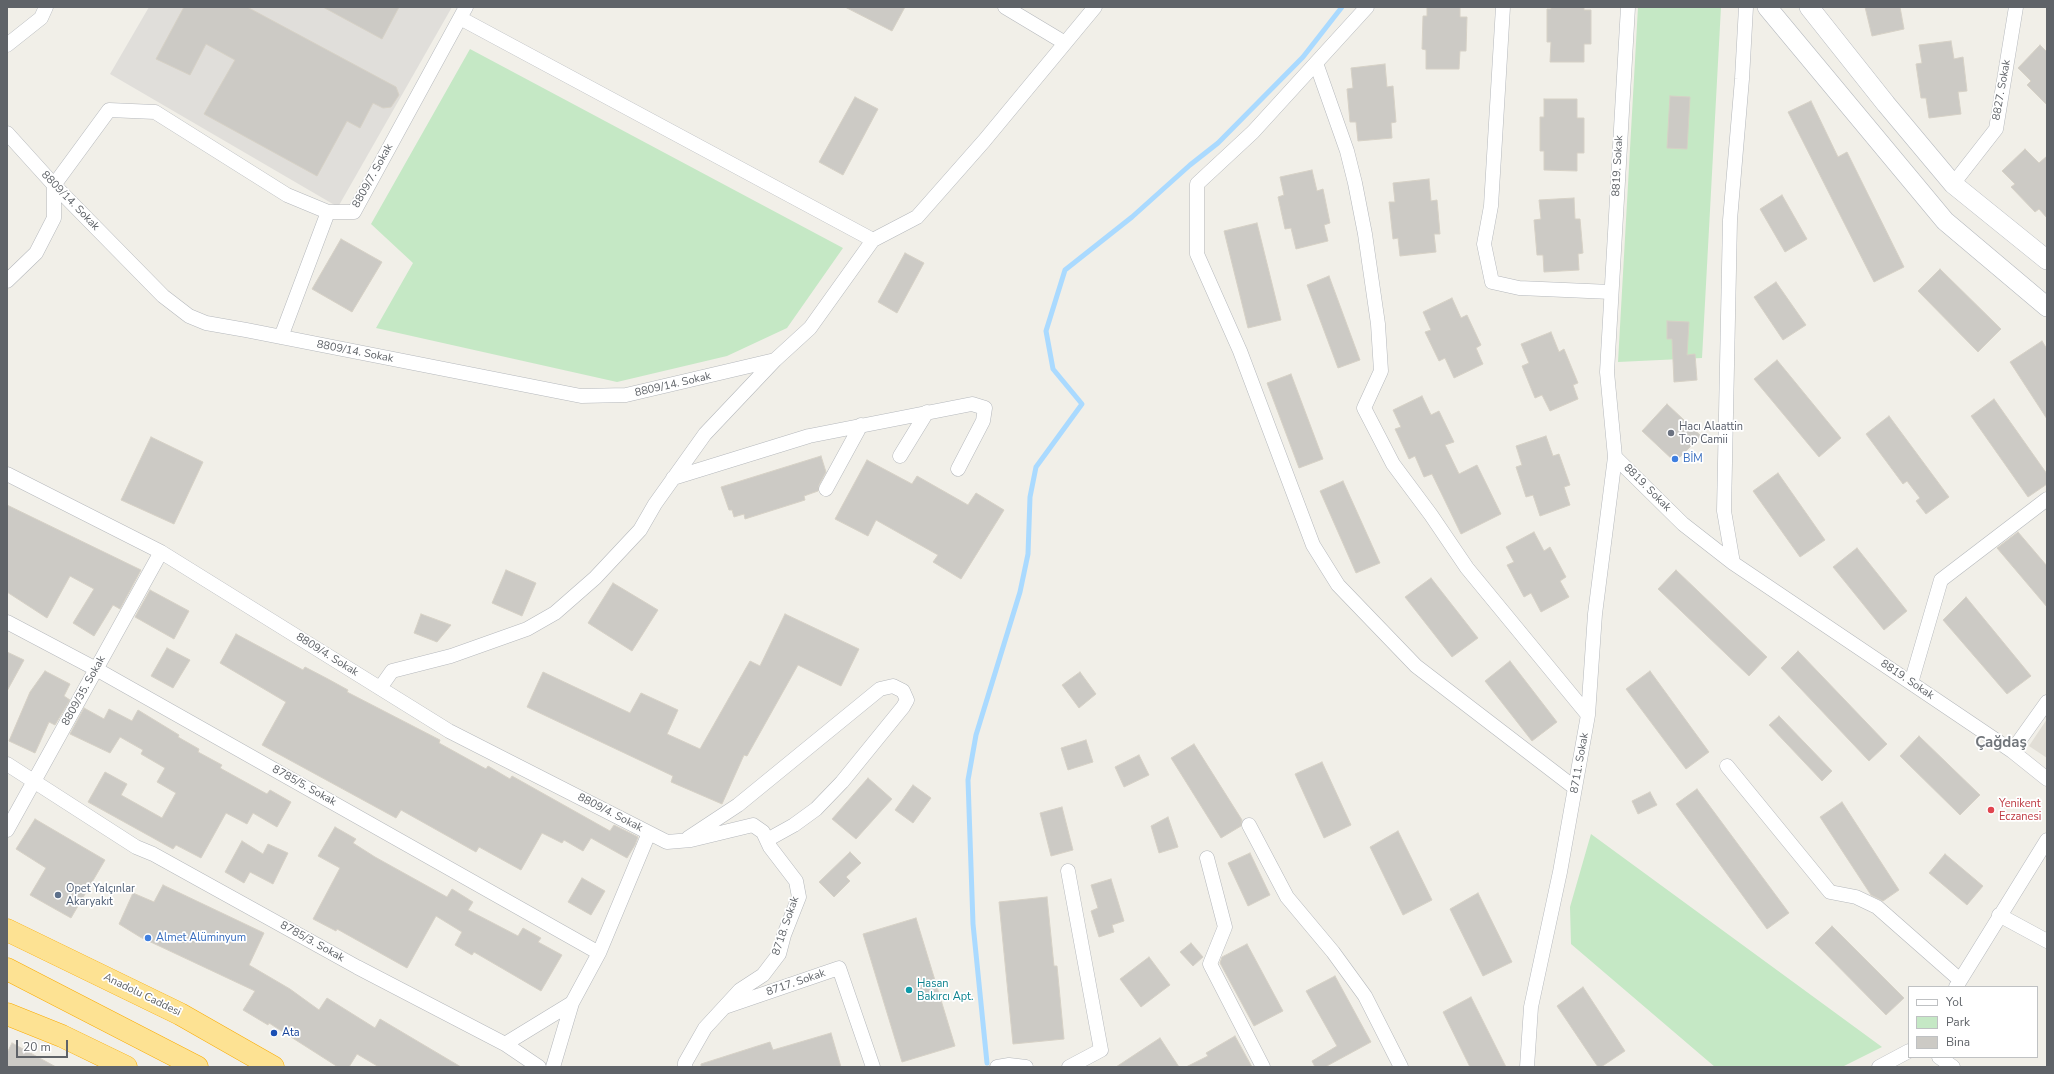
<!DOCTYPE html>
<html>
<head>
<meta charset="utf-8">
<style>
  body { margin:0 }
  #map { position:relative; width:2054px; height:1074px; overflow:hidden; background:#f1efe8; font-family:"Nunito Sans",sans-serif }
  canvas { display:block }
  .frame { position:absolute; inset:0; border:8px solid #5f6368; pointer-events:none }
  .legend { position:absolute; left:1908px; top:986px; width:130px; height:72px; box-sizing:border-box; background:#fff; border:1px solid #bfc1c3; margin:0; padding:5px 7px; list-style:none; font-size:12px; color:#5f6368 }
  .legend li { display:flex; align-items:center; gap:8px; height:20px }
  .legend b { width:20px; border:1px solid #bfc1c3 }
  .scale { position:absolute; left:16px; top:1040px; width:52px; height:18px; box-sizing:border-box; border:2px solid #5f6368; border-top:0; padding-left:5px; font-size:12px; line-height:14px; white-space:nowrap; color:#5f6368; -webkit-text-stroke:3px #fff; paint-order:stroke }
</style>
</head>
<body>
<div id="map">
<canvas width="2054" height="1074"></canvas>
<div class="frame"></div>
<ul class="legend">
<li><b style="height:5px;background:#fff"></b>Yol</li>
<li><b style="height:11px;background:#c5e8c5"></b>Park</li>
<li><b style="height:11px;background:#cccac5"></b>Bina</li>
</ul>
<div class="scale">20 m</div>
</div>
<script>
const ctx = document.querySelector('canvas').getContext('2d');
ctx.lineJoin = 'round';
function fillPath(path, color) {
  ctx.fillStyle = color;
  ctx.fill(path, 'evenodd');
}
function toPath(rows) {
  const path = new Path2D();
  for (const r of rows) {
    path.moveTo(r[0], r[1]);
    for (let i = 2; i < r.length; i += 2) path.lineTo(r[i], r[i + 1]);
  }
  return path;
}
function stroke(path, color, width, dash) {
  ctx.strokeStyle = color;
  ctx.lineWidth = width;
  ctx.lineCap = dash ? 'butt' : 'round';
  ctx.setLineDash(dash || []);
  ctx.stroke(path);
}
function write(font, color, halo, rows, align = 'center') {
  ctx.font = font + ' "Nunito Sans",sans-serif';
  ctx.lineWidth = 3.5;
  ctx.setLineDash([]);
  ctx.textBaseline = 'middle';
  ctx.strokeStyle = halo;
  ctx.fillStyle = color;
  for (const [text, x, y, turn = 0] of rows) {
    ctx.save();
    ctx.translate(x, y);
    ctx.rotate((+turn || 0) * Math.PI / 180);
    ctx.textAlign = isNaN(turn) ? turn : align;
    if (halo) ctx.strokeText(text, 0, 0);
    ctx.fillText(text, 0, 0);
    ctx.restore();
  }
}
fillPath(toPath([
  [149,7,452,7,338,207,110,74]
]), '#e0deda');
fillPath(toPath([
  [2047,719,2047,758,2029,746]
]), '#e1ded6');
fillPath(toPath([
  [1638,7,1721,7,1702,358,1618,362],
  [470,49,843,248,787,328,727,356,617,382,376,328,413,263,371,224],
  [1591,834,1882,1047,1842,1067,1715,1067,1571,944,1570,907]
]), '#c5e8c5');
stroke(toPath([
  [987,1063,973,924,968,780,976,735,1020,592,1028,554,1030,497,1036,467,1082,404,1053,369,1046,331,1065,270,1132,217,1190,165,1218,143,1303,57,1342,7]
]), '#aadaff', 5);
const building = toPath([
  [184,7,247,7,396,87,399,95,391,107,383,108,373,103,360,128,347,121,317,176,204,114,235,60,206,44,190,75,156,59,184,7],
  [323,7,399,7,382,39,323,7],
  [845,7,905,7,892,31,845,7],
  [1427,7,1460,7,1460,17,1467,17,1466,51,1460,51,1459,69,1426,69,1426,50,1422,49,1423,16,1427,16,1427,7],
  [1551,7,1584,7,1584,10,1591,10,1591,44,1584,44,1584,62,1550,62,1551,42,1547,42,1547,9,1551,9,1551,7],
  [1865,7,1900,7,1904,29,1872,36,1865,7],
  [1951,41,1954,59,1963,57,1967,91,1958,92,1961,114,1929,118,1926,98,1921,98,1916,64,1922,63,1919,45,1951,41],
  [2040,45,2047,52,2047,105,2027,85,2031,81,2018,68,2040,45],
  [1385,64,1387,87,1393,86,1396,122,1391,123,1392,138,1358,141,1356,122,1350,122,1347,89,1353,88,1351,68,1385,64],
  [1670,96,1690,97,1687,149,1667,148,1670,96],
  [855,97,878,109,843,175,819,162,855,97],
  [1544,99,1577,99,1577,118,1584,118,1584,153,1577,153,1577,171,1544,170,1544,151,1540,151,1540,117,1544,117,1544,99],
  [1811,101,1838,157,1847,152,1904,267,1874,282,1788,112,1811,101],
  [2025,149,2039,163,2047,156,2047,218,2039,209,2035,212,2011,187,2015,184,2002,171,2025,149],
  [1312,170,1317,191,1323,189,1330,223,1324,225,1328,241,1296,249,1291,228,1285,229,1278,197,1284,195,1280,177,1312,170],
  [1429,179,1431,201,1437,200,1440,234,1434,234,1436,252,1400,256,1398,238,1393,239,1389,202,1395,202,1393,183,1429,179],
  [1782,195,1807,239,1785,252,1760,209,1782,195],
  [1574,198,1575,219,1580,219,1583,253,1578,254,1579,270,1544,272,1543,255,1537,255,1534,220,1541,219,1539,200,1574,198],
  [1257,223,1281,320,1248,328,1224,231,1257,223],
  [341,239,382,262,352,312,312,289,341,239],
  [905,253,924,263,897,313,878,302,905,253],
  [1940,269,2001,329,1978,352,1918,291,1940,269],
  [1329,276,1360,360,1338,368,1307,285,1329,276],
  [1776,282,1806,325,1783,340,1754,297,1776,282],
  [1452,298,1461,318,1467,315,1481,345,1476,348,1483,364,1454,378,1445,358,1439,361,1425,332,1431,330,1423,312,1452,298],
  [1667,321,1689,322,1687,355,1695,354,1697,380,1674,382,1672,339,1667,339,1667,321],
  [1551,332,1559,352,1564,349,1578,383,1573,385,1578,399,1550,411,1542,395,1535,398,1522,366,1529,363,1521,344,1551,332],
  [2042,341,2047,349,2047,419,2010,362,2042,341],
  [1777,360,1841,438,1819,457,1754,379,1777,360],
  [1291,374,1323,459,1299,468,1267,383,1291,374],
  [1422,396,1431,415,1439,411,1454,442,1445,445,1459,474,1477,465,1501,514,1461,534,1432,474,1424,477,1415,456,1409,459,1395,429,1401,427,1393,410,1422,396],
  [1994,399,2047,474,2047,484,2028,497,1971,416,1994,399],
  [1667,404,1701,436,1675,462,1642,431,1667,404],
  [1889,416,1949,497,1926,514,1916,501,1920,498,1907,481,1903,484,1866,434,1889,416],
  [1546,436,1553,456,1559,454,1570,485,1564,487,1570,505,1540,516,1533,495,1526,497,1516,467,1522,465,1516,446,1546,436],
  [151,437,203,462,174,524,121,500,151,437],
  [821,456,826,472,819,485,818,491,804,496,805,500,745,519,744,514,734,517,732,510,729,510,721,487,821,456],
  [867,460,912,484,917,476,968,505,976,493,1004,510,961,579,933,562,938,555,876,520,868,536,835,519,867,460],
  [1778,473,1825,540,1800,557,1753,491,1778,473],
  [1343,481,1380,563,1356,573,1320,491,1343,481],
  [7,505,141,570,120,609,113,605,94,636,73,623,94,589,70,576,47,618,7,592,7,505],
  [1534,532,1544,551,1550,547,1566,577,1560,581,1569,597,1541,612,1531,593,1524,597,1507,565,1514,562,1506,547,1534,532],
  [2018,532,2047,566,2047,607,1997,548,2018,532],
  [1857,548,1907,611,1884,630,1833,567,1857,548],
  [506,570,536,583,522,616,492,603,506,570],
  [1676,570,1767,657,1749,676,1658,589,1676,570],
  [1431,578,1478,638,1452,657,1405,597,1431,578],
  [613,583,658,610,632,651,588,623,613,583],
  [150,590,189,611,174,639,135,617,150,590],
  [1966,597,2031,676,2007,694,1943,620,1966,597],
  [421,614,451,625,437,642,414,633,421,614],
  [785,614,859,649,841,686,798,665,747,756,744,755,722,804,671,782,673,776,527,707,543,672,630,713,641,693,678,710,667,734,700,749,750,661,760,666,785,614],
  [236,634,303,670,305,667,328,679,348,690,347,692,440,740,439,743,486,769,488,766,510,779,512,776,610,831,614,825,638,837,635,845,627,858,591,838,583,851,564,840,562,843,542,833,521,870,479,847,476,852,401,810,396,818,262,745,286,702,220,663,236,634],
  [167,648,190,660,173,688,151,676,167,648],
  [1798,651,1887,744,1869,761,1781,668,1798,651],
  [7,652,24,660,7,691,7,652],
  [1510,661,1557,722,1532,741,1485,681,1510,661],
  [45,671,70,684,64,696,70,700,55,725,49,722,35,753,9,741,30,692,45,671],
  [1650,671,1709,752,1686,769,1626,689,1650,671],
  [1080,672,1096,694,1079,708,1062,685,1080,672],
  [84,708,104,719,109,709,132,721,138,710,179,735,178,737,199,749,198,752,222,765,220,768,267,794,270,790,291,802,277,827,253,813,247,824,226,813,201,858,176,845,173,849,88,802,105,772,127,784,121,795,162,818,176,793,157,782,165,768,141,754,143,750,120,737,110,753,70,734,84,708],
  [1779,716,1832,771,1822,781,1769,725,1779,716],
  [1919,736,1980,795,1960,815,1900,756,1919,736],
  [1086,740,1093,762,1068,770,1061,748,1086,740],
  [1194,744,1242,820,1241,826,1221,838,1171,758,1194,744],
  [1139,755,1149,775,1124,787,1115,767,1139,755],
  [1322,762,1351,825,1324,838,1295,774,1322,762],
  [868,778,892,799,856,839,832,819,868,778],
  [913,785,931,798,913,823,895,810,913,785],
  [1697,789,1789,913,1767,929,1676,804,1697,789],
  [1650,792,1657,805,1638,814,1632,801,1650,792],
  [1842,802,1899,890,1883,901,1871,895,1820,817,1842,802],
  [1062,807,1073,850,1051,856,1040,813,1062,807],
  [1168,817,1178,847,1159,853,1151,826,1168,817],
  [35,819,105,860,71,918,30,895,46,868,16,849,35,819],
  [335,827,356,839,353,843,375,857,447,897,452,889,473,902,468,910,518,936,523,928,541,938,538,942,562,955,541,991,474,952,472,955,455,945,462,932,436,916,407,968,337,929,336,931,313,919,340,868,318,856,335,827],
  [1398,831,1432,900,1403,915,1370,847,1398,831],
  [242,841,263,854,268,844,288,853,273,884,250,872,244,883,225,872,242,841],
  [850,852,861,863,846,877,850,881,834,897,819,882,850,852],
  [1250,853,1270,895,1248,906,1228,863,1250,853],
  [1945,854,1983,886,1967,905,1929,873,1945,854],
  [582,878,605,891,591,915,568,902,582,878],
  [1111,879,1124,921,1112,925,1114,932,1099,937,1091,911,1098,908,1091,885,1111,879],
  [163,885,264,933,249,965,290,989,319,1010,327,998,375,1028,380,1019,461,1067,379,1067,357,1054,349,1067,338,1067,269,1023,268,1025,243,1010,255,991,140,937,119,924,133,893,154,902,163,885],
  [1478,893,1512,962,1483,976,1450,909,1478,893],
  [1047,897,1054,966,1057,966,1064,1039,1013,1044,999,902,1047,897],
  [916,918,955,1046,902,1062,863,934,916,918],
  [1832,926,1904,998,1886,1015,1815,943,1832,926],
  [1191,943,1203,957,1193,966,1180,952,1191,943],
  [1247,944,1283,1011,1254,1026,1220,963,1222,957,1247,944],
  [1149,957,1170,985,1141,1007,1120,979,1149,957],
  [1335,976,1371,1042,1325,1067,1315,1067,1312,1061,1337,1046,1306,991,1335,976],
  [1583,987,1625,1051,1601,1067,1598,1067,1557,1006,1583,987],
  [1471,997,1506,1067,1470,1067,1443,1012,1471,997],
  [831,1033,841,1067,701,1067,701,1064,770,1042,773,1050,831,1033],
  [1235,1036,1252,1067,1186,1067,1208,1056,1206,1053,1235,1036],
  [1160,1038,1179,1067,1116,1067,1160,1038],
  [12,1043,56,1067,7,1067,7,1053,12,1043]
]);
fillPath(building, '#cccac5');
stroke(building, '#d6d1c6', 1);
const street = toPath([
  [1005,7,1065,43],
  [1367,7,1253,132,1197,184,1197,254,1240,351,1313,545,1338,585,1416,666,1575,788],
  [1503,7,1491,206,1484,244,1492,282,1519,288,1611,292],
  [1628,7,1607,372,1615,457,1683,524,1733,563,2012,751,2047,779],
  [460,18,873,240],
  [7,45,41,18,46,7],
  [1316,63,1347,151,1355,183,1365,234,1378,324,1381,371,1364,408,1393,464,1431,515,1467,568,1588,715],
  [7,133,54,185,163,296,189,316,206,323,246,330,581,396,626,395,775,360],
  [1953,184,1996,129,2016,7],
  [7,281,36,253,54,218,54,185,109,110,155,112,287,195,328,212,354,212,466,7],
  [281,337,328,212],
  [900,456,927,412],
  [7,474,161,552,449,731,667,842,691,840,753,825,763,832,770,847,796,881,799,897,784,935,779,954,763,975,740,990,705,1028,685,1063,685,1067],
  [673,478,809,436,972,404,985,408,983,421,958,469],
  [826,489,861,425],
  [1733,563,1724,511,1730,220,1742,79,1746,7],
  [7,622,96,669,599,953],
  [1911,683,1941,580,2047,499],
  [380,688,392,671,451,656,527,629,555,613,595,578,640,530,655,504,705,434,775,360,810,328,873,240,917,217,984,141,1095,7],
  [2012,751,2047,702],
  [7,764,136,847,153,854,357,967,505,1044,572,1003,599,953,649,833],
  [1727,766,1830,892,1856,897,1877,907,1960,980],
  [1249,825,1287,897,1333,952,1365,996,1401,1067],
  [7,830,161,552],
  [688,838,738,805,880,689,893,686,903,691,907,700,903,707,842,782,816,809,794,825,767,840],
  [1207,858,1225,927,1210,964,1263,1067],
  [1068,871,1101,1050,1069,1067],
  [1999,915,2047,941],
  [1956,987,2047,840],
  [725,1007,839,968,873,1067],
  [505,1044,539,1067],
  [1939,1057,1953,1067],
  [553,1067,572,1003],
  [997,1067,1009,1065,1026,1067],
  [1527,1067,1531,1007,1560,872,1588,715,1595,614,1615,457],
  [1879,1067,1909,1051]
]);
const secondary = toPath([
  [1767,7,1945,221,2047,307],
  [1809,7,1886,104,1953,184,2047,260]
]);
const highway = toPath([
  [7,930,180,1014,273,1067],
  [7,969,197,1067],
  [7,1014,62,1036,126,1067]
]);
stroke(street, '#b5b8bc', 15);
stroke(secondary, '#b6babf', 20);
stroke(highway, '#f9ab00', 23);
stroke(street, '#fff', 14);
stroke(secondary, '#fff', 19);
stroke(highway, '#fde293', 22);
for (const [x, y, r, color] of [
  [1671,433,4,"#6b7280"],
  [1675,459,4,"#3f7fe0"],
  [1991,810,4,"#e0444e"],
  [58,895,4,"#5c6f8a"],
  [148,938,4,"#3f7fe0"],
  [909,990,4,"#0f9aa8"],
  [274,1033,4,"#1a4fb4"]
]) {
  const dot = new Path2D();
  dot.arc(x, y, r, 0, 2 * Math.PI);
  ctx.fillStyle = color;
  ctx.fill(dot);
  stroke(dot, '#fff', 1.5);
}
write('11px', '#5f6368', '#fff', [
  ["8827. Sokak",2002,90,-80],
  ["8819. Sokak",1618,166,-87],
  ["8809/7. Sokak",373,176,-61],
  ["8809/14. Sokak",70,201,46],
  ["8809/14. Sokak",355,352,11],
  ["8809/14. Sokak",673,385,-13],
  ["8819. Sokak",1647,488,45],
  ["8809/4. Sokak",327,655,32],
  ["8819. Sokak",1907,680,34],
  ["8809/35. Sokak",84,691,-61],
  ["8711. Sokak",1580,763,-80],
  ["8785/5. Sokak",304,786,29],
  ["8809/4. Sokak",610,813,27],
  ["8718. Sokak",786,926,-71],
  ["8785/3. Sokak",312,942,29],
  ["8717. Sokak",796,983,-19],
  ["Anadolu Caddesi",142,995,26]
]);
write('11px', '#5b616d', '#fff', [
  ["Hacı Alaattin",1679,427],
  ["Top Camii",1679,440]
], 'left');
write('11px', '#366cbe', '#fff', [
  ["BİM",1683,459],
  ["Almet Alüminyum",156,938]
], 'left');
write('11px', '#be3a42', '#fff', [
  ["Yenikent",1999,804],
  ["Eczanesi",1999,817]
], 'left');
write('11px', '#4e5e75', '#fff', [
  ["Opet Yalçınlar",66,889],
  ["Akaryakıt",66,902]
], 'left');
write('11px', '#0d838f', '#fff', [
  ["Hasan",917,984],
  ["Bakırcı Apt.",917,997]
], 'left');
write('11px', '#164399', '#fff', [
  ["Ata",282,1033]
], 'left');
write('bold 15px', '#70757a', '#fff', [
  ["Çağdaş",2001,743]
]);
</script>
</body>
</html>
